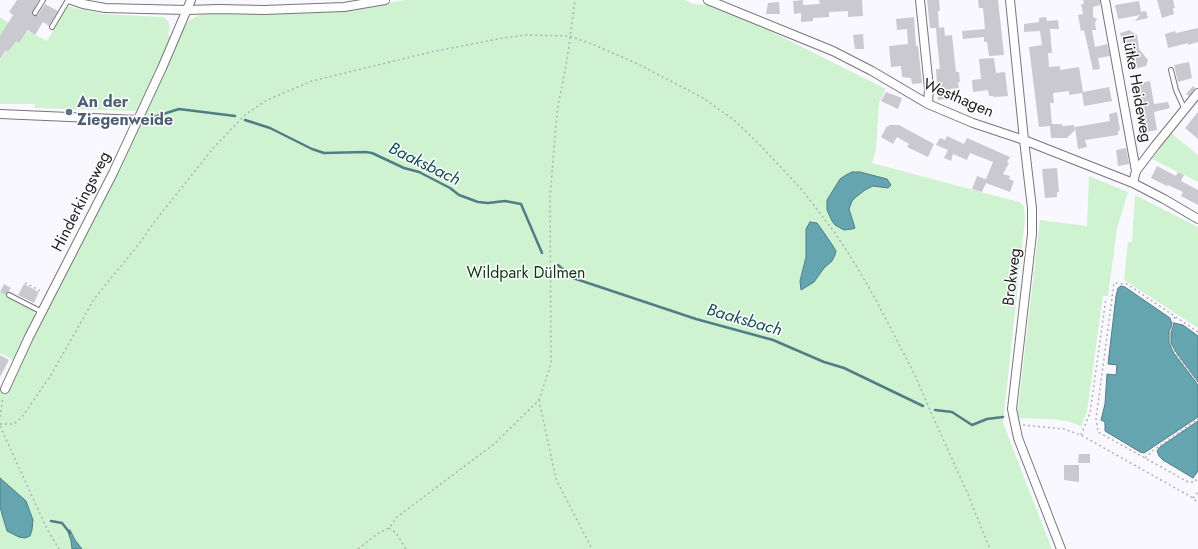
<!DOCTYPE html>
<html>
<head>
<meta charset="utf-8">
<style>
  body { margin:0 }
  canvas { display:block; background:#f8f8fe }
</style>
</head>
<body>
<canvas width="1198" height="549"></canvas>
<script>
const ctx = document.querySelector('canvas').getContext('2d');
ctx.lineJoin = 'round';
function fillPath(path, color) {
  ctx.fillStyle = color;
  ctx.fill(path, 'evenodd');
}
function toPath(rows) {
  const path = new Path2D();
  for (const r of rows) {
    path.moveTo(r[0], r[1]);
    for (let i = 2; i < r.length; i += 2) path.lineTo(r[i], r[i + 1]);
  }
  return path;
}
function stroke(path, color, width, dash) {
  ctx.strokeStyle = color;
  ctx.lineWidth = width;
  ctx.lineCap = dash ? 'butt' : 'round';
  ctx.setLineDash(dash || []);
  ctx.stroke(path);
}
function write(font, color, halo, rows, align = 'center') {
  ctx.font = font + ' Jost,sans-serif';
  ctx.lineWidth = 3;
  ctx.setLineDash([]);
  ctx.textBaseline = 'middle';
  ctx.strokeStyle = halo;
  ctx.fillStyle = color;
  for (const [text, x, y, turn = 0] of rows) {
    ctx.save();
    ctx.translate(x, y);
    ctx.rotate((+turn || 0) * Math.PI / 180);
    ctx.textAlign = isNaN(turn) ? turn : align;
    if (halo) ctx.strokeText(text, 0, 0);
    ctx.fillText(text, 0, 0);
    ctx.restore();
  }
}
fillPath(toPath([
  [406,0,685,0,693,4,707,5,770,31,886,89,879,103,876,150,872,163,1019,202,1024,206,1025,219,1003,423,1052,549,0,549,0,388,5,389,13,375,185,25,190,20,201,14,229,12,353,8],
  [67,6,103,14,163,17,168,21,170,28,168,34,171,38,139,111,34,108,35,104,0,104,0,60,6,50,9,52,11,47,0,38,0,17,9,23,3,32,19,43,28,31,47,41],
  [1171,133,1198,155,1198,182,1152,159],
  [1089,176,1128,192,1117,229,1108,296,1103,296,1087,412,1081,426,1067,421,1051,419,1017,418,1040,220,1087,226],
  [1135,195,1198,227,1198,328,1124,280,1128,242,1132,242],
  [0,292,33,309,35,317,13,360,0,353]
]), '#cff3d1');
const water = toPath([
  [852,172,860,172,887,179,891,185,888,188,873,186,865,190,856,197,852,201,849,209,855,228,852,229,844,230,835,225,832,221,827,210,827,200,840,179,846,175,852,172],
  [810,222,817,223,820,227,833,246,836,251,835,255,832,261,824,268,814,282,801,290,800,281,806,257,806,229,810,222],
  [1121,286,1125,287,1170,318,1172,324,1169,332,1169,342,1173,352,1198,385,1198,417,1144,453,1140,452,1105,431,1105,422,1101,420,1105,404,1107,374,1116,375,1117,365,1108,364,1116,296,1118,288,1121,286],
  [1174,323,1183,325,1198,336,1198,382,1176,352,1171,343,1171,333,1174,323],
  [1198,421,1198,471,1193,478,1163,460,1159,456,1157,451,1160,447,1198,421],
  [0,478,26,501,33,520,32,530,30,536,25,538,19,537,7,531,0,507,0,478],
  [70,530,75,540,82,549,72,549,71,541,68,532,70,530]
]);
fillPath(water, '#64a5b0');
stroke(water, '#507d86', 1);
stroke(toPath([
  [151,117,157,116,179,109,235,116],
  [245,120,270,128,312,149,324,153,365,152,372,153,404,168,419,172,450,188,459,195,478,202,488,203,505,201,521,204,542,253],
  [558,265,573,278,696,319,773,340,824,362,844,368,923,406],
  [935,410,952,412,972,425,987,419,1003,417],
  [51,521,62,523,70,533]
]), '#507d86', 2.5);
fillPath(toPath([
  [17,0,39,0,32,13,32,15,35,16,38,15,45,4,58,11,49,26,43,22,35,35,28,30,19,43,16,41,8,52,6,50,0,59,0,36,13,15,9,12],
  [803,0,803,5,820,4,819,0,862,0,863,16,848,17,848,11,829,12,829,17,813,18,813,21,801,22,801,13,794,14,793,1],
  [927,0,939,0,940,11,938,11,939,28,944,27,945,36,952,35,956,72,959,72,960,82,958,82,959,88,950,89,951,98,938,100,936,69,940,69,937,41,936,28,930,28],
  [978,0,998,0,1004,55,989,56,987,42,984,42,984,37,963,39,962,31,985,29,983,8,979,8],
  [1083,0,1100,0,1100,5,1093,7,1093,17,1097,19,1095,23,1096,30,1092,30,1095,47,1107,44,1110,56,1098,58,1100,69,1093,70,1084,30,1081,31,1078,15,1083,14,1081,4,1084,4],
  [1157,0,1173,0,1175,8,1173,8,1174,14,1162,18],
  [1139,1,1141,12,1146,11,1148,18,1135,21,1140,15,1118,19,1115,5],
  [779,2,780,14,766,14,768,3],
  [914,17,916,46,918,46,922,83,912,84,911,78,902,77,901,66,891,67,889,46,908,44,907,29,897,30,896,19],
  [1046,17,1047,21,1058,20,1059,29,1050,29,1052,53,1048,53,1049,67,1060,66,1060,70,1079,67,1083,92,1109,87,1112,101,1084,106,1082,93,1069,95,1069,91,1053,93,1054,103,1050,103,1052,124,1062,124,1062,126,1074,125,1075,130,1067,138,1051,138,1050,126,1039,127,1029,47,1042,45,1040,31,1024,32,1024,24,1039,22,1039,18],
  [1198,28,1198,42,1188,45,1188,43,1168,48,1165,34,1175,31,1176,33],
  [1129,30,1137,35,1139,49,1148,60,1146,66,1129,70,1127,59,1132,58,1129,44,1123,45,1120,33,1127,31],
  [863,34,864,49,855,49,853,35],
  [994,58,996,73,1005,72,1008,96,994,97,993,96,989,96,988,90,973,92,972,80,981,79,979,59],
  [1189,62,1192,78,1178,82,1174,65],
  [1150,81,1154,104,1168,102,1170,108,1154,112,1157,130,1147,132,1149,139,1142,140,1140,133,1145,132,1144,133,1137,84],
  [1193,86,1195,88,1189,96,1186,94],
  [886,92,902,98,898,109,881,101],
  [1117,112,1120,130,1118,131,1118,135,1085,140,1087,147,1078,149,1075,127,1110,121,1109,114],
  [1198,112,1198,139,1185,128],
  [889,125,899,125,934,144,928,157,907,147,909,144,897,137,893,144,881,137,887,126,888,127],
  [947,136,964,144,967,138,1010,157,1007,162,1009,163,1003,174,1010,176,1009,179,1014,181,1010,192,986,183,982,192,972,189,977,176,986,179,993,162,970,153,967,160,953,154,951,161,944,158,948,150,936,145,940,138,945,140],
  [1126,148,1129,164,1118,166,1116,150],
  [1157,166,1176,176,1178,172,1184,175,1181,181,1198,190,1198,205,1181,196,1183,192,1168,185,1167,186,1151,178],
  [1057,168,1059,192,1057,192,1057,197,1045,198,1042,169],
  [4,284,11,288,6,295,0,292],
  [24,284,39,292,34,303,18,295],
  [0,355,9,360,0,377],
  [1079,454,1090,454,1090,463,1078,463],
  [1064,465,1079,465,1079,482,1064,480]
]), '#cac9cf');
const service = toPath([
  [35,13,43,0],
  [52,27,68,0],
  [1171,70,1176,90,1185,110],
  [9,295,42,312]
]);
const minor = toPath([
  [71,0,83,4,105,8,187,10,219,9,264,10,344,7,385,0],
  [708,0,833,51,872,71,928,104,973,123,1024,140,1133,183,1164,199,1198,219],
  [920,0,929,88,928,104],
  [1010,0,1024,140,1032,208,1032,234,1012,409,1018,438,1061,549],
  [1105,0,1136,171,1133,183],
  [0,114,138,120],
  [1136,171,1155,146,1198,93],
  [5,389,29,337,113,173,162,68,191,0]
]);
stroke(service, '#76757b', 6);
stroke(minor, '#76757b', 10);
stroke(toPath([
  [25,283,43,292],
  [1175,317,1170,332,1170,342,1174,351,1198,383],
  [1198,332,1127,284,1114,283,1096,419,1098,432,1145,458,1188,482,1195,482,1198,477],
  [539,400,556,479,592,549],
  [0,417,3,397],
  [0,424,14,424,22,417,51,375,94,299,139,244,155,221,215,146,246,114,267,100,312,81,431,52,503,38,526,35,569,36,592,44,636,63,703,98,734,120,760,145,803,191,835,233,857,267,877,302,915,375,933,417,967,492,990,549],
  [1023,425,1064,429,1081,435,1193,498,1198,503],
  [0,426,47,529,59,549],
  [1081,435,1090,413,1106,298],
  [1145,458,1155,449,1198,419],
  [1193,498,1198,492],
  [389,528,396,533,406,549],
  [358,549,377,534,389,528,397,517,494,444,539,400,551,364,550,197,557,112,567,60,575,0]
]), '#b0b0b4', 1.5, [2, 3]);
stroke(service, '#fff', 4);
stroke(minor, '#fff', 8);
for (const [x, y, r, color] of [
  [69,112,4,"#5c6f8a"]
]) {
  const dot = new Path2D();
  dot.arc(x, y, r, 0, 2 * Math.PI);
  ctx.fillStyle = color;
  ctx.fill(dot);
  stroke(dot, '#fff', 1.5);
}
write('16px', '#212123', '#fff', [
  ["Lütke Heideweg",1136,89,80],
  ["Westhagen",958,99,23],
  ["Hinderkingsweg",82,202,-63],
  ["Brokweg",1013,277,-83]
]);
write('bold 16px', '#4e5e75', '#fff', [
  ["An der",77,103],
  ["Ziegenweide",77,121]
], 'left');
write('16px', '#0b3814', '#fff', [
  ["Wildpark Dülmen",526,274]
]);
write('italic 17px', '#154f57', '#fff', [
  ["Baaksbach",424,165,26],
  ["Baaksbach",744,321,16]
]);
</script>
</body>
</html>
